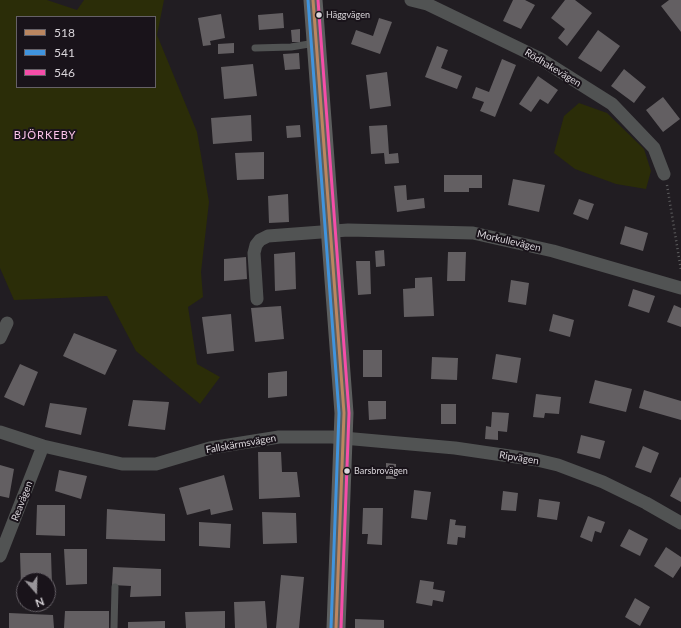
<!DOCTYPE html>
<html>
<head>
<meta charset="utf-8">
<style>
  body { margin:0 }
  #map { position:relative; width:681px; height:628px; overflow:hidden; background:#211d22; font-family:Lato,sans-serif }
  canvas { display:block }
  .legend { position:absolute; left:16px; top:16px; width:140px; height:72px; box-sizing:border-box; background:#19131a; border:1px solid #666167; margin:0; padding:5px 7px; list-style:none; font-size:12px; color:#dad6db }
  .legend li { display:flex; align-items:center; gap:8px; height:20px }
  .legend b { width:20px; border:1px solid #666167 }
  .north { position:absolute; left:16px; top:572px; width:40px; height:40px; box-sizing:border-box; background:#19131a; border:1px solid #666167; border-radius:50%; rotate:160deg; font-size:11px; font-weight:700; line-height:16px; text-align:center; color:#dad6db }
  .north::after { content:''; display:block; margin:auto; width:14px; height:18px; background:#99959a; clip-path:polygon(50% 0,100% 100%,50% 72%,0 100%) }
</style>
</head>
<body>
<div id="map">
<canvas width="681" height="628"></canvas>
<ul class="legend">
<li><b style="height:5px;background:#bb8660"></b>518</li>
<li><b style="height:5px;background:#4094de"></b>541</li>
<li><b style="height:5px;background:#f54da8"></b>546</li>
</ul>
<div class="north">N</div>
</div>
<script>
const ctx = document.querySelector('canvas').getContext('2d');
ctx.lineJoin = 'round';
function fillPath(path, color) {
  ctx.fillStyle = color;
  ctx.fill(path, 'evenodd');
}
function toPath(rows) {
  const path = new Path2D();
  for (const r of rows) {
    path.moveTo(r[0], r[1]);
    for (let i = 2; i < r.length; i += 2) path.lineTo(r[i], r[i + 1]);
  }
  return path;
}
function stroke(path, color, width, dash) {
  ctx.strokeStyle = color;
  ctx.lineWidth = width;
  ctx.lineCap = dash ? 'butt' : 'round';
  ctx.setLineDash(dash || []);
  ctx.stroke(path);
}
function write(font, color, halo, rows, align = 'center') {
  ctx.font = font + ' Lato,sans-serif';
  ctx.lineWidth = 4;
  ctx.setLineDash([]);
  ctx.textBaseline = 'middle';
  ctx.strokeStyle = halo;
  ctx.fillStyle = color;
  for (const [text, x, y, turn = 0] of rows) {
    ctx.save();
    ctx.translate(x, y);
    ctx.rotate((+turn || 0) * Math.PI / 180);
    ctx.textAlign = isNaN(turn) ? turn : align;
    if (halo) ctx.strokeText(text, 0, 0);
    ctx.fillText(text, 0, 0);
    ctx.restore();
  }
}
fillPath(toPath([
  [0,0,47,0,77,10,84,0,164,0,157,35,197,132,209,202,201,272,203,297,188,307,197,364,220,377,200,404,136,351,107,296,14,300,0,268],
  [17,17,155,17,155,87,17,87],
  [579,103,607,113,644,149,651,171,646,189,616,184,575,169,554,153,564,116]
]), '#2b2d08');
fillPath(toPath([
  [513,0,525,0,535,5,521,29,503,21],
  [565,0,575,0,592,13,567,46,558,38,565,29,551,18],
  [669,0,681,0,681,32,661,6],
  [283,13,284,28,259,30,258,15],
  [221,14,225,38,210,41,211,45,203,46,198,18],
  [379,18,392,22,380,54,351,44,356,30,373,36],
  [300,29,300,42,292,42,291,30],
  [598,30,620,46,601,72,578,58],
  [234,43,234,53,218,54,218,44],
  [437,46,448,50,441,68,462,76,457,89,425,77],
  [299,53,300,69,285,70,283,54],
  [502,59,516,65,495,117,480,111,484,102,472,98,476,87,489,92],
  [253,64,257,96,224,99,221,67],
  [624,69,646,87,634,103,611,86],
  [387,72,391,106,370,109,366,75],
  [538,76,558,90,548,104,540,99,531,112,519,104],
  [663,97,680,119,663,132,646,110],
  [251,115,252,141,213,144,211,118],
  [300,125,301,137,287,138,286,126],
  [387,125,389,154,398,153,399,163,385,164,384,153,371,154,369,126],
  [264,152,264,179,237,180,235,153],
  [444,175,482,175,482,188,469,188,469,192,444,192],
  [513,179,545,185,539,212,508,205],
  [406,185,407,200,424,198,425,208,397,212,394,186],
  [288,194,289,222,269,223,268,196],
  [579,199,594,204,588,220,573,214],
  [625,226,648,233,643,251,620,244],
  [384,250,385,266,376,267,375,251],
  [295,252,296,289,275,291,274,254],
  [448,252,466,252,465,281,447,281],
  [246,257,247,279,224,281,224,259],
  [356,261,370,261,371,294,358,295],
  [432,277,434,316,404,317,403,289,415,288,415,278],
  [511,280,529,283,526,305,508,302],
  [633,289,655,296,649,313,628,306],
  [674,305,681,308,681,327,667,322],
  [281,306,284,339,255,342,251,308],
  [231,314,234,351,207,354,202,317],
  [553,314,574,320,570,337,549,331],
  [74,333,117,350,105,375,63,356],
  [363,350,382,350,382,377,363,377],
  [496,354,521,358,517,383,492,379],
  [432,357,458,358,457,380,431,379],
  [20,364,38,372,24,406,4,397],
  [287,371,287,396,268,398,268,373],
  [595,380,632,389,626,412,589,403],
  [644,390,681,401,681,420,639,408],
  [536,394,561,397,559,414,545,413,544,418,533,417],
  [133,400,169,402,165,430,128,426],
  [368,401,386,401,386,419,369,420],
  [50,403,87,408,81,435,45,427],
  [441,404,456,404,456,424,441,424],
  [492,412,509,413,507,432,498,431,498,440,485,439,486,426,491,427],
  [581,435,605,441,600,459,577,453],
  [643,446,659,453,651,473,635,467],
  [258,452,281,452,282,472,297,472,300,497,259,499],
  [386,463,396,464,396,479,386,479],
  [0,465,14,469,9,498,0,496],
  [59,470,87,476,81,499,55,491],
  [224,475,233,510,211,515,210,509,187,515,179,488],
  [680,477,681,478,681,502,670,496],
  [414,490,431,492,427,520,411,518],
  [503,491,518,493,516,511,501,510],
  [539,499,560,502,557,520,537,517],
  [37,505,65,505,65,536,36,535],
  [363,508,383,508,382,545,367,544,368,534,362,534],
  [107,509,165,514,165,541,106,539],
  [262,512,296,513,297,543,263,544],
  [588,516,605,522,601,533,595,531,592,542,580,537],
  [450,519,456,520,455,525,466,526,465,538,458,537,457,545,447,544],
  [199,522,231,524,230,548,199,546],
  [629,529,648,539,640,556,620,546],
  [666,547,681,557,681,566,673,578,654,566],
  [64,549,87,549,87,584,66,585],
  [20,553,51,553,52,585,48,585,48,580,24,580,24,585,21,585],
  [113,567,161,569,161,596,130,597,131,586,112,585],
  [281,575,304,577,299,628,276,628],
  [420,580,434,582,433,589,445,591,443,602,433,600,432,606,416,603],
  [635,598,650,607,640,626,625,617],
  [265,601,267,628,235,628,234,602],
  [65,611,109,611,109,628,64,628],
  [225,611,225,628,186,628,185,612],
  [9,613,53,615,54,628,9,628],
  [355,619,384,620,384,628,355,628],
  [165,621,165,628,128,628,128,622]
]), '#635f62');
stroke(toPath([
  [667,185,681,270]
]), '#5d5d5e', 2.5, [1, 3]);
stroke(toPath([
  [255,48,291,47,315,43],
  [114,628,115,587]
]), '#515353', 7);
stroke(toPath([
  [411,0,427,4,539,58,612,104,654,148,664,174],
  [257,299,254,253,256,245,260,240,268,236,348,230,473,233,553,251,681,288],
  [0,338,7,323],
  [0,432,43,446,122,464,156,464,210,448,279,437,332,437,455,448,537,460,558,465,603,482,646,503,681,523],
  [0,556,43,446]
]), '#515353', 13);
stroke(toPath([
  [313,0,344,413,336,628]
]), '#5c5e5e', 19);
stroke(toPath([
  [313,0,344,413,336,628]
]), '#bb8660', 3);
stroke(toPath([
  [308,0,339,413,331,628]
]), '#4094de', 3);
stroke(toPath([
  [318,0,349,413,341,628]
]), '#f54da8', 3);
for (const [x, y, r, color] of [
  [319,15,3.5,"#dad6db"],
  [347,471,3.5,"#dad6db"]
]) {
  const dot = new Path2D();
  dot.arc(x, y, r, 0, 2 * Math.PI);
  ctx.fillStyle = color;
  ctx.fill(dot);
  stroke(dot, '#19131a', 1.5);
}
write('9px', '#dad6db', '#19131a', [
  ["Häggvägen",326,15],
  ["Barsbrovägen",354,471]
], 'left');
write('10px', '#dad6db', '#19131a', [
  ["Rödhakevägen",553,68,31],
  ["Morkullevägen",509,241,13],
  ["Fallskärmsvägen",241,444,-10],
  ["Ripvägen",519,458,9],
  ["Reavägen",22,501,-69]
]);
ctx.letterSpacing = '1px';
write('11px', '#fac2e7', '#19131a', [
  ["BJÖRKEBY",45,135]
]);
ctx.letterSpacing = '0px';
</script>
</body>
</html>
